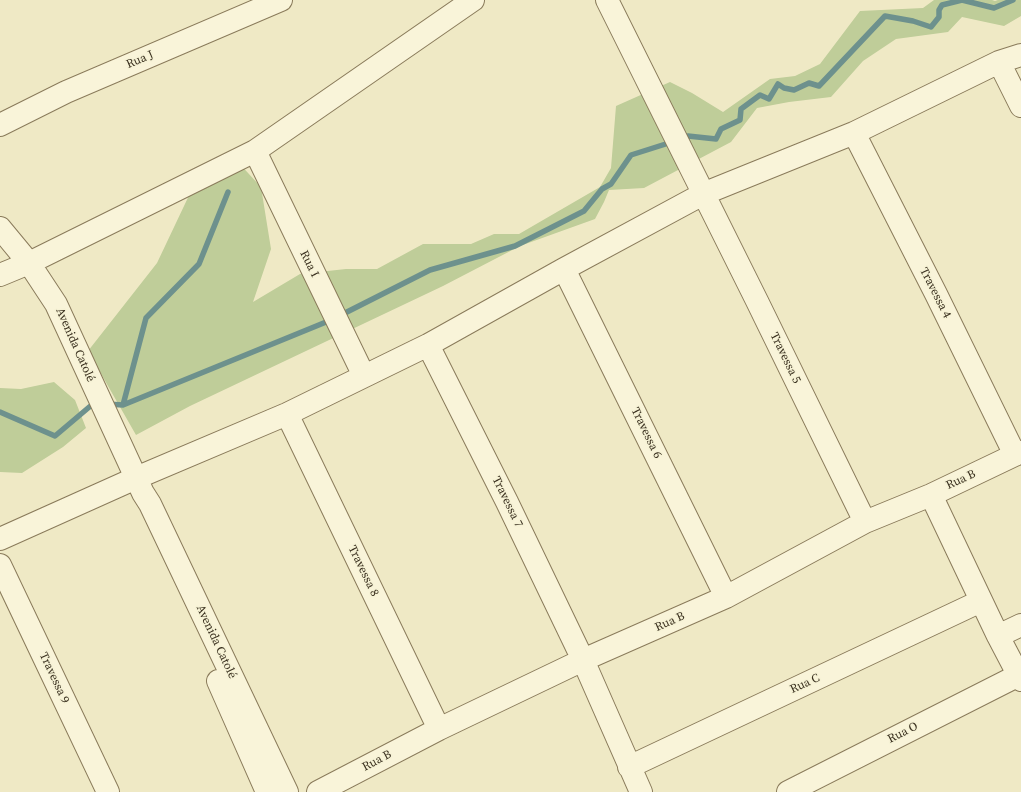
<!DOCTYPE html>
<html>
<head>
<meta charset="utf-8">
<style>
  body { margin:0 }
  canvas { display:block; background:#efe9c5 }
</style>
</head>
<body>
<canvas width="1021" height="792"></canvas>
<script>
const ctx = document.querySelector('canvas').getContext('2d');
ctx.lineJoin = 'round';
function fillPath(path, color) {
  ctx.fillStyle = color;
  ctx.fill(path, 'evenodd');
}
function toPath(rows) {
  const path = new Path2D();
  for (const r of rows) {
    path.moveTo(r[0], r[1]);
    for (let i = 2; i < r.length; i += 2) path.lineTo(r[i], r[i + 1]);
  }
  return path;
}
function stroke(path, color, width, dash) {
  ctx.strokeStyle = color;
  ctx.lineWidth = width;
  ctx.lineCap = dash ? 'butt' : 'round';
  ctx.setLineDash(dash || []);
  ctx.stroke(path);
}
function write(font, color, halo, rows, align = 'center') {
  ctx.font = font + ' "Source Serif 4",serif';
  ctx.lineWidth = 3;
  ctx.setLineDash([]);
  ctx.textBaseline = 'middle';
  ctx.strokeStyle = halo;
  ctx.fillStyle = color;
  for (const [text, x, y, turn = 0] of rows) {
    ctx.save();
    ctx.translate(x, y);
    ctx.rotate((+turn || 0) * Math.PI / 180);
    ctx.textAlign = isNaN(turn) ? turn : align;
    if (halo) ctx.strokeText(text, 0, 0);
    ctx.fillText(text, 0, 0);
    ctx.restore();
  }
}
fillPath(toPath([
  [934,0,992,0,995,1,998,0,1021,0,1021,16,1004,26,962,17,948,32,896,39,863,61,831,97,789,102,757,108,731,142,644,188,609,190,604,202,595,219,520,246,443,286,190,406,136,435,88,351,157,263,193,187,236,160,261,187,271,249,253,302,300,274,346,269,377,269,423,244,471,244,494,234,519,234,600,187,611,168,616,106,670,82,692,93,723,112,770,79,795,76,820,64,860,11,923,8],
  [54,382,75,400,86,428,63,447,22,473,0,472,0,388,21,389]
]), '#bfcd99');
stroke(toPath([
  [681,139,688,136,716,139,721,129,740,120,741,109,760,95,769,99,778,84,784,88,794,90,809,83,819,86,885,16,913,21,931,27,939,17,939,10,942,5,962,0,994,8,1013,0],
  [339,316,430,270,515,246,584,211,602,189,611,184,631,155,672,142],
  [107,404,123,405,146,318,199,264,228,192],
  [123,405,331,320],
  [0,412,55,436,94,403,97,403]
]), '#6d918d', 5.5);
const minor = toPath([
  [607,0,757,301,865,522],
  [999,62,1021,106],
  [0,125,66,92,281,0],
  [854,133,936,294,1015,455],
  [255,151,364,376],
  [0,228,29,263,56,304,143,493,150,504,287,792],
  [564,269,726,597],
  [0,275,29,263,255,151,473,0],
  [428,345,507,502,583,660,641,792],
  [287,414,439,729],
  [931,495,998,636,1021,680],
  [0,539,136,478,287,414,428,345,564,269,703,194,854,133,999,62,1021,55],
  [0,565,108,792],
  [998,636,1021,625],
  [218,681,267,792],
  [629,767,981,601],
  [318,792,439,729,583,660,726,597,865,522,931,495,1021,452],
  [788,792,1019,675]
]);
stroke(minor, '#8a7b5b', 24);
stroke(minor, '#f9f4d9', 22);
write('12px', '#3a301f', '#f6f2d5', [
  ["Rua J",140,60,-23],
  ["Rua I",309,264,64],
  ["Travessa 4",935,293,63],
  ["Avenida Catolé",75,345,66],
  ["Travessa 5",785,358,64],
  ["Travessa 6",646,433,64],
  ["Rua B",961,480,-25],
  ["Travessa 7",507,502,64],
  ["Travessa 8",363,571,64],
  ["Rua B",670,622,-24],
  ["Avenida Catolé",216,642,65],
  ["Travessa 9",54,678,65],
  ["Rua C",805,684,-25],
  ["Rua O",903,733,-27],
  ["Rua B",377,761,-28]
]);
</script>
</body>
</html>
